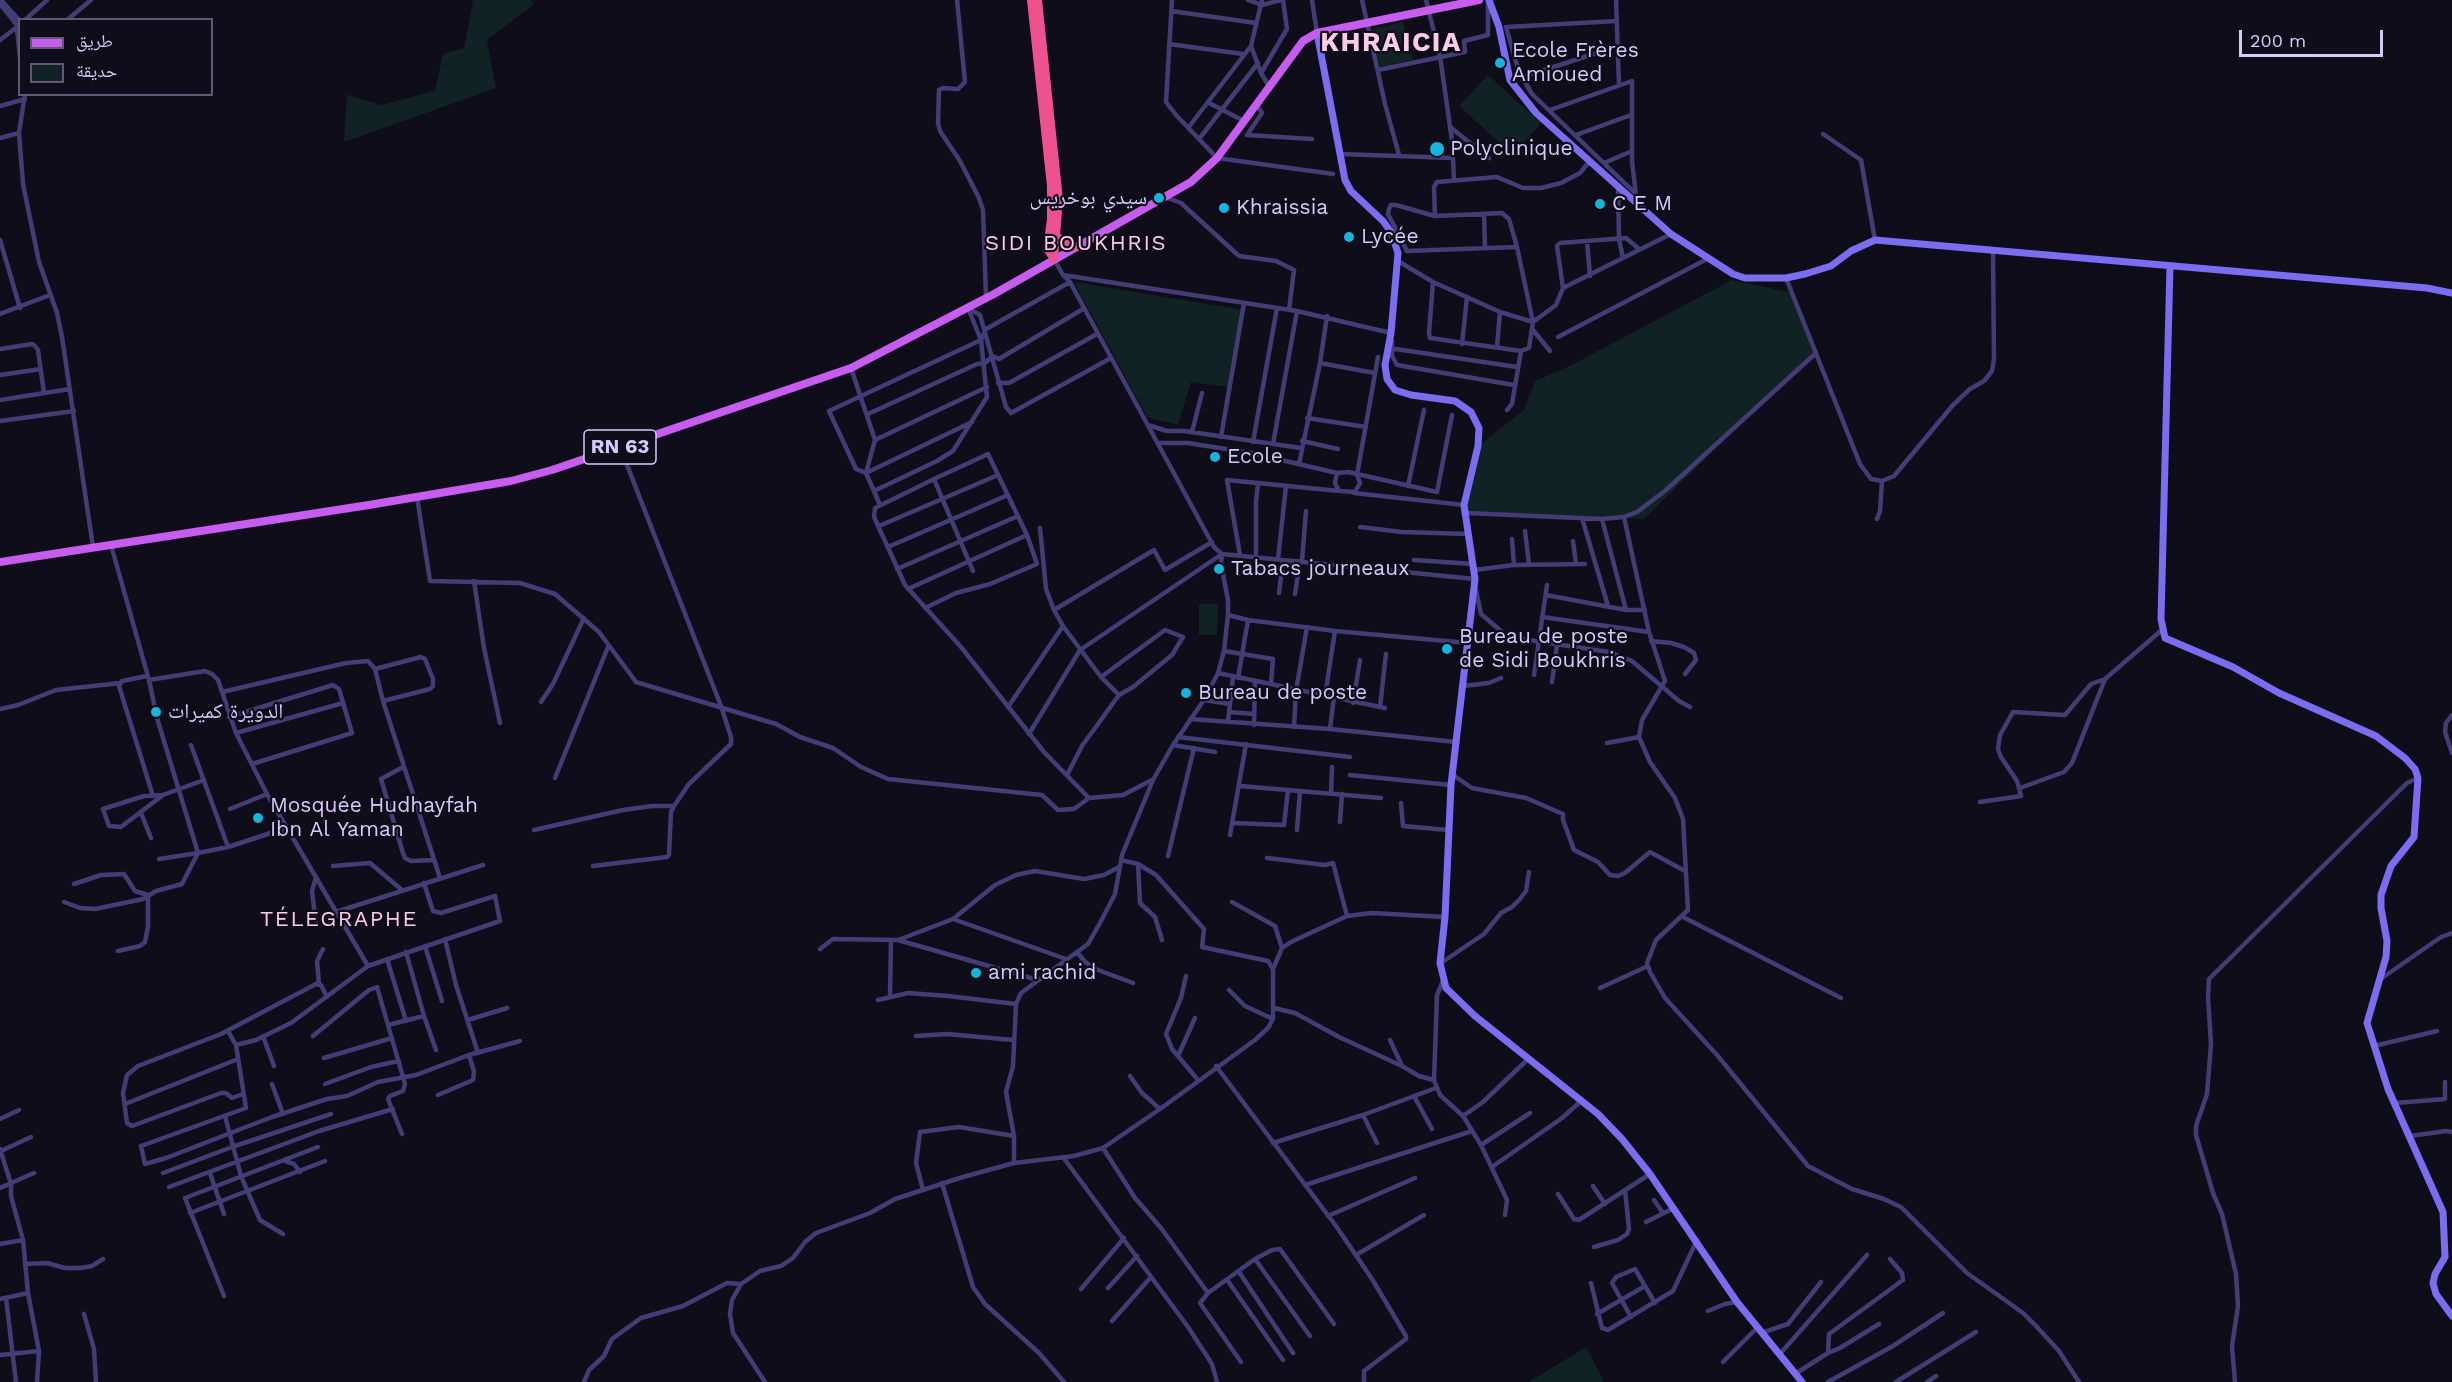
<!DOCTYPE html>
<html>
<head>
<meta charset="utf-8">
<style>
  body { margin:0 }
  #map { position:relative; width:2452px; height:1382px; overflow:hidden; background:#100d1a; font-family:"Work Sans","Noto Naskh Arabic",sans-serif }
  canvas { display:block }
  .legend { position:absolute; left:18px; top:18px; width:195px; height:78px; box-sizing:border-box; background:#100d1a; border:2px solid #5f5974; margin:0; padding:8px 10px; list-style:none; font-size:18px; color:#d5cbfa }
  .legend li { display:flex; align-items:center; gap:12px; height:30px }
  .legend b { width:30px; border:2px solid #5f5974 }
  .scale { position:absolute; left:2239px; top:30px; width:144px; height:27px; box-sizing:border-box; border:3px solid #d5cbfa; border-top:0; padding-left:8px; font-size:18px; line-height:21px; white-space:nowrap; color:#d5cbfa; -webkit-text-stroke:4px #100d1a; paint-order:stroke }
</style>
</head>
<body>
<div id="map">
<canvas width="2452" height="1382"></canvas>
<ul class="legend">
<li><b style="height:8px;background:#c65def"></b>طريق</li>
<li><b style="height:16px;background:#102224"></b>حديقة</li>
</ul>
<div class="scale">200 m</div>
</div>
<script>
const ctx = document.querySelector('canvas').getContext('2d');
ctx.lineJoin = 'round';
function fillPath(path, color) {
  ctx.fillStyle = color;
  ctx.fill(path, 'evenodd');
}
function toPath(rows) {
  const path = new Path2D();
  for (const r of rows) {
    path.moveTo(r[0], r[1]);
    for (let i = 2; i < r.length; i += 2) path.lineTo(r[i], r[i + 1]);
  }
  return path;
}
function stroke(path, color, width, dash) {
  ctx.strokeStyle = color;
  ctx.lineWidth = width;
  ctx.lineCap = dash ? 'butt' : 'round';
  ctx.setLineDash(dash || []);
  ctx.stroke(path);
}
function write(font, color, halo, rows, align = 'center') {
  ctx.font = font + ' "Work Sans","Noto Naskh Arabic",sans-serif';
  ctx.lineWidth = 4.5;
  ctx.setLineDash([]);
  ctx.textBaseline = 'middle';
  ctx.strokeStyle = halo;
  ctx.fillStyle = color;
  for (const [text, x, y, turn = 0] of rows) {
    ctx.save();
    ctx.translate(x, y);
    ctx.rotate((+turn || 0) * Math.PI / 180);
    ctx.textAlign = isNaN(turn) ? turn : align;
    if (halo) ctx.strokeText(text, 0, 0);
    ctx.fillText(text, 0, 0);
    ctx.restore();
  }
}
fillPath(toPath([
  [473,0,531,0,534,4,487,40,496,88,344,142,347,95,381,105,435,91,443,54,464,48],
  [1403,22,1413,60,1379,67,1371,29],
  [1488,75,1541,123,1513,155,1459,106],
  [1732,280,1789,292,1814,352,1644,519,1465,513,1478,446,1524,410,1535,381,1564,369],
  [1074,282,1244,310,1229,387,1191,382,1178,425,1147,417],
  [1199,604,1218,604,1217,635,1199,635],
  [1586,1347,1604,1382,1529,1382]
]), '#102224');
stroke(toPath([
  [1,0,20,21],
  [957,0,965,82,958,89,943,88,939,90,938,123,940,131,960,161,979,198,983,210,986,297],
  [1172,0,1166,102,1176,115,1217,158,1333,174],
  [1248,0,1262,5,1281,0],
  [1312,0,1317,33],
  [1362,0,1385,104,1399,155],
  [1426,0,1440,56,1453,148],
  [1616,0,1619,85],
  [0,4,17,25],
  [1171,11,1256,23],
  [25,20,47,0],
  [67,20,91,0],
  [1506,27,1519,72,1532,94,1636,194],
  [1506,27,1617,21],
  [17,29,20,58],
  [0,40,17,27],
  [1169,44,1243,54],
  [1251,46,1261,73,1269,86],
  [1378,70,1465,52,1464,41,1488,35,1488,3],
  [1261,73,1287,29,1283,0],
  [1523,77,1618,46],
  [25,94,19,133,23,184,39,262,57,313,62,337,93,547],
  [1209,103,1244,121],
  [1257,105,1262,113,1247,135,1312,139],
  [0,106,25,99],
  [1550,110,1632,81,1632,161,1637,204],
  [1450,127,1489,158],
  [1188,128,1251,46,1262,0],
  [1823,134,1861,160,1875,240],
  [1576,135,1631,115],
  [0,138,19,133],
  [1199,139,1258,63],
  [1341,154,1453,158,1454,181],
  [1604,163,1632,151],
  [1618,188,1619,239,1623,258],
  [1165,197,1181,203,1239,256,1276,261,1294,270,1289,310],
  [1484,214,1485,247],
  [1435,216,1434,187,1437,182,1497,177,1523,188,1541,188,1561,183,1580,173,1589,162],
  [0,240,20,308],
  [1587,241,1590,276],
  [1517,247,1509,219,1502,213,1435,216,1396,205,1391,205,1389,209,1388,214,1407,251,1517,247,1533,322,1556,305,1563,288,1671,234],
  [1398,261,1433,282,1500,312,1533,322,1529,348,1521,351,1430,338,1429,333,1433,282],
  [1063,275,1297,311,1391,333],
  [1786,278,1860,464,1871,479,1882,481,1894,476,1953,405,1970,389,1984,381,1992,371,1994,359,1993,250],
  [1563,288,1557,246,1560,243,1626,238,1639,249],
  [968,308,981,340,987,397,953,451,937,461,874,491,866,473,856,469,829,411,981,340,986,329,1070,282],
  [968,308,980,315,1006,407,1011,413,1111,358],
  [0,314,50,295],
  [1533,330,1550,351],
  [1558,337,1707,259],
  [1392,341,1392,356,1397,365,1514,385],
  [1462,344,1467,297],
  [1497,347,1500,312],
  [1389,348,1517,367],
  [0,349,32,344,35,346,38,350,44,393],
  [1320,363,1375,373],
  [851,368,875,440,866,473],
  [0,375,41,369],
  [998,383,1009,383,1097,334],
  [0,400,70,389],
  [1507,410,1512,404,1521,351],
  [868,414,977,364,985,363,993,356,999,359,1083,309],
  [1307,418,1366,427],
  [0,421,74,411],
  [1148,425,1167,431,1184,431,1301,448],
  [1192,432,1202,393],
  [1221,437,1244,303],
  [875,440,987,387],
  [1302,441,1338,449],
  [1253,442,1277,308],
  [1159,443,1188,443,1251,453,1337,473,1348,472,1437,492,1452,415],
  [1273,444,1297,311],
  [1299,464,1320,363,1327,316],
  [866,473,972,422],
  [1408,486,1424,410],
  [874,491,880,505],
  [1339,491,1355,492,1360,483,1357,475,1378,357],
  [1354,493,1464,505],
  [417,497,430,581,520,583,555,594,599,632,636,682,776,724,800,737,833,748,861,767,888,779,1042,795,1058,810,1074,809,1089,798,1123,795,1152,780],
  [1465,513,1602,519,1624,517,1637,512,1666,490,1816,353],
  [1624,517,1649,632,1665,681,1642,720,1639,737,1650,762,1675,798,1683,819,1688,910,1656,940,1647,963,1650,972,1665,998,1717,1055,1808,1166,1852,1189,1884,1199,1901,1207,1967,1273,2023,1313,2037,1327,2059,1351,2079,1382],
  [1582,518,1608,606],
  [1602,519,1626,610],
  [1877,519,1880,511,1882,481],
  [879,526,998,475],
  [1360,527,1402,532,1469,534],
  [1040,528,1046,589,1054,610,1063,626,1101,677,1119,695,1082,746,1067,775],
  [1525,531,1529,564],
  [1512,539,1514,565],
  [1573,541,1576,564],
  [111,545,149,680,205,671,212,674,218,680,236,733,267,794,368,966,291,1023,256,1040,236,1045],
  [888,547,1008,495],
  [1240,555,1227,480,1339,491,1335,483,1337,473],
  [1256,557,1256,502,1258,483],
  [1278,559,1286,486],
  [1414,560,1473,564],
  [1302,561,1306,511],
  [897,569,1018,516],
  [1474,570,1514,565,1585,564],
  [973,571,934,479,875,508,874,517,905,585,961,647,1044,752,1089,798],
  [474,581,484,648,500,723],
  [908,589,1027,535,988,454,934,479],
  [1476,590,1481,614,1508,637,1609,652,1632,661,1679,701,1690,707],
  [1279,593,1283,560],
  [1295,594,1300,561],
  [1546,595,1626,610,1645,610],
  [925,608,956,593,990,584,1037,564,1027,535],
  [1054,610,1154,550,1165,570,1212,542],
  [1228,615,1248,620,1335,631,1468,643],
  [1542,617,1649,632],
  [1651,641,1671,643,1684,647,1694,653,1696,660,1685,674],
  [1224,651,1273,659,1271,683],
  [375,669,421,657,425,659,433,679,433,686,430,689,383,701],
  [1218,673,1385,708],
  [1534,675,1547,585],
  [147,676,122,681,119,686,153,796],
  [1101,677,1165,630,1183,637,1172,655,1133,687,1119,695],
  [1238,678,1248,620],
  [149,680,157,718,198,853,228,847,286,828],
  [1552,682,1557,645],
  [1463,686,1489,683,1501,678],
  [222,692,346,663,368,661,375,669,383,701,440,878],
  [1325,696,1335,631],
  [1231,697,1255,699],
  [1204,700,1230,704],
  [541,702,553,684,584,618],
  [1353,703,1360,660],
  [1008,707,1063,626],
  [1380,707,1386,654],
  [0,709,18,705,56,690,120,683],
  [1229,712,1254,714],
  [2452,715,2446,723,2445,732,2452,753],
  [229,717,333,685,339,689,352,733,252,764],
  [1190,719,1330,729,1456,742],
  [1228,722,1233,677],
  [1254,725,1255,681],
  [1294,727,1296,691,1307,627],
  [1330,729,1334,697],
  [236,733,343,703],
  [1029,734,1080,650,1222,554,1475,579],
  [1178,737,1350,757],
  [1607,743,1639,737],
  [191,745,228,847],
  [1173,745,1215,752],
  [403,767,381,779,403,853,405,858,411,861,434,860],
  [1350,775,1451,785],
  [1453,775,1472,788,1526,798,1563,814,1563,820,1574,850,1598,862,1610,875,1618,876,1625,873,1650,852,1685,871],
  [555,778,608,647],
  [1240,786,1381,798],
  [2020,788,2064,772,2072,763,2105,679,2163,629],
  [1331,793,1332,767],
  [163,795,121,827,109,826,103,809,144,796,163,795,204,780],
  [1980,802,2021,796,2017,781,2001,757,1998,749,2000,735,2013,712,2065,715,2091,684,2105,679],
  [1401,803,1403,826,1448,830],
  [230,809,267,794],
  [141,813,151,838],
  [1340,822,1342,794],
  [1233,823,1284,825,1288,790],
  [534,830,623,810,652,806,674,806],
  [1297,830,1300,791],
  [1230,835,1246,744],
  [1168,856,1194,748],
  [1267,858,1325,865,1333,863,1347,916],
  [159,859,198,853],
  [1121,860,1138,864,1156,875,1204,929,1202,947,1268,961,1273,969],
  [1138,864,1140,903,1155,917,1162,940],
  [333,866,370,863,402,890],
  [593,866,667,857,669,855,671,812,674,806,689,784,731,744,731,737,721,706,620,447],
  [74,884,101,875,124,874,135,891,148,895,148,927,145,942,140,946,118,951],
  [64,902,80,908,95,909,143,899,156,891,182,884,198,853],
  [1232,902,1275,926,1282,948],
  [336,912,483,865],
  [1683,917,1841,998],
  [953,919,1066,959],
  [316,925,312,891,316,877],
  [445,939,456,985,478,1053],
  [425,946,442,1001],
  [820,949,833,939,898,940],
  [1078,953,1085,962,1098,970,1133,983],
  [387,959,406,1021],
  [1441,963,1484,934,1501,913,1512,907,1520,899,1526,891,1529,872],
  [368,966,500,921,495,896,441,913,433,911,424,883],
  [1186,976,1181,998,1166,1034,1172,1049,1198,1080],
  [2382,978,2441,937,2452,933],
  [1038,980,898,940,953,919,995,885,1016,875,1035,871,1084,879,1104,875,1119,867],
  [1443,981,1437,995,1434,1080,1440,1095,1463,1116,1481,1145,1507,1200,1505,1215],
  [319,984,317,961,323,949],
  [1600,988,1648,966],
  [1229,990,1245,1006,1273,1019],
  [890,996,891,940],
  [878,1000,908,993,948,996,1016,1004],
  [1274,1008,1295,1013,1339,1037,1402,1066,1419,1076,1434,1080],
  [424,1016,436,1050],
  [468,1020,507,1008],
  [388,1025,424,1016,406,952],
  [228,1031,236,1045,246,1108,141,1146,145,1164,166,1158,272,1117,327,1099,347,1096,378,1082,416,1075,469,1055,520,1041],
  [263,1036,274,1066],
  [313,1036,369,990,377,987,405,1084,403,1091,390,1096,388,1099,402,1134],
  [916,1036,947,1034,1013,1040],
  [1390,1040,1402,1066],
  [2374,1046,2437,1031],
  [1178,1056,1195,1018],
  [324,1058,392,1038],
  [1216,1066,1336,1226,1372,1279,1406,1336,1406,1339,1364,1371,1364,1382],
  [1130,1076,1142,1093,1160,1109],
  [272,1084,283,1114],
  [325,1084,371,1067,399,1061],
  [243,1094,232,1098,226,1093,221,1093,132,1126,127,1123,123,1093,127,1075,138,1066,221,1034,316,984,321,985,327,997],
  [438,1095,473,1080,474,1072,469,1055],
  [1414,1096,1432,1129],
  [2395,1103,2445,1099,2445,1082],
  [125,1104,238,1059],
  [1363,1115,1377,1143],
  [225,1116,241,1176,260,1220,283,1234],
  [1463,1116,1483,1102,1528,1059],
  [0,1119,19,1110],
  [2410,1136,2446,1131,2452,1132],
  [1273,1143,1363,1115,1436,1088],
  [1481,1145,1530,1113],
  [1103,1148,1135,1198,1161,1228,1208,1293,1255,1259,1272,1250,1280,1249,1334,1324],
  [0,1149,11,1184,11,1196,23,1240,28,1293,39,1351,37,1382],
  [1,1151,31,1137],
  [1063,1157,1188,1327,1212,1364,1217,1382],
  [285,1161,294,1164,300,1172],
  [1014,1163,1014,1136,1006,1092,1013,1066,1016,1004,1021,993,1088,944,1100,923,1115,894,1122,855,1153,780,1173,745,1204,700,1218,673,1224,651,1228,615,1228,600,1221,564,1222,554,1214,547,1070,282,1063,275,1054,259],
  [1492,1167,1562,1118,1581,1101],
  [163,1173,232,1147,331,1114],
  [210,1173,224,1214],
  [942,1183,973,1287,985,1304,1039,1353,1064,1382],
  [1305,1185,1472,1131],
  [1593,1186,1605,1204],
  [169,1187,319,1131,393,1109],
  [0,1188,34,1173],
  [923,1190,916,1163,920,1132,959,1127,1014,1136],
  [1558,1194,1574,1219,1579,1220,1650,1174],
  [1654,1200,1663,1213],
  [190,1213,325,1161],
  [1328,1216,1415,1178],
  [1646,1222,1674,1208],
  [0,1244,23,1240],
  [1594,1247,1618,1240,1627,1234,1629,1229,1625,1190],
  [1356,1255,1424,1215],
  [1255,1259,1310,1336],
  [25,1264,47,1263,65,1268,81,1268,92,1266,103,1259],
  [1239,1272,1293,1353],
  [1228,1281,1283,1360],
  [1591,1283,1602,1328,1608,1330,1673,1291,1697,1240],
  [741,1284,732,1300,730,1314,733,1333,765,1382],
  [1108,1288,1137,1256],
  [1081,1289,1124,1238],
  [1208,1293,1200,1303,1241,1362],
  [224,1296,185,1198,318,1147],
  [6,1298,16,1382],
  [0,1299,28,1293],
  [1708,1311,1725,1304,1737,1302],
  [84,1314,94,1349,96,1382],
  [1597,1314,1645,1286],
  [1631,1317,1612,1283,1616,1277,1635,1269,1655,1303],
  [1112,1321,1151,1277],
  [1761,1333,1788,1324,1821,1282],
  [1828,1353,1840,1348,1879,1324],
  [0,1355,39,1351],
  [1779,1355,1867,1255],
  [1723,1362,1757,1328],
  [1795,1374,1828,1353,1829,1334,1903,1280,1902,1273,1890,1259],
  [584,1382,589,1370,604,1356,612,1339,641,1318,683,1306,727,1283,741,1284,760,1271,781,1266,793,1258,805,1242,816,1233,870,1213,895,1199,963,1177,1014,1163,1074,1156,1103,1148,1160,1109,1255,1040,1268,1028,1273,1019,1273,969,1282,948,1291,942,1347,916,1372,913,1445,917],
  [1828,1382,1893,1346,1943,1313],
  [1896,1382,1976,1332],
  [1927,1382,1936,1376],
  [2235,1382,2232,1346,2238,1306,2236,1274,2222,1214,2213,1193,2196,1135,2196,1126,2207,1094,2211,1044,2208,997,2209,979,2407,783,2418,778]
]), '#433c75', 4.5);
stroke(toPath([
  [1489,0,1499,27,1510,80,1536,113,1671,234,1733,274,1745,278,1786,278,1805,274,1831,266,1851,251,1875,240,2427,288,2452,293],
  [1317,33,1345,180,1351,191,1383,221,1391,232,1398,253,1391,333,1385,365,1387,379,1395,390,1411,395,1455,401,1471,412,1479,428,1478,446,1464,505,1475,579,1451,785,1445,917,1440,963,1446,988,1475,1016,1598,1114,1622,1139,1650,1174,1737,1302,1802,1382],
  [2170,266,2161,619,2165,638,2233,667,2279,693,2376,736,2405,758,2415,769,2418,778,2414,837,2391,866,2381,895,2381,908,2387,941,2386,957,2367,1023,2388,1089,2443,1212,2445,1257,2435,1274,2433,1283,2436,1294,2452,1316]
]), '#7b6cf0', 7);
stroke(toPath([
  [0,562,369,505,511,481,552,470,851,368,994,294,1191,182,1217,158,1303,41,1317,33,1479,0]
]), '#c65def', 8);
stroke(toPath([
  [1031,0,1051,186,1051,219,1047,249,1054,259],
  [1038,0,1059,200,1054,259],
  [1056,235,1063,242,1074,247]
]), '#ee528e', 8);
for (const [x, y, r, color] of [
  [1500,63,6,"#16b5db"],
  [1437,149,8,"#16b5db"],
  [1159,198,6,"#16b5db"],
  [1600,204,6,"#16b5db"],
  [1224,208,6,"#16b5db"],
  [1349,237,6,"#16b5db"],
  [1215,457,6,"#16b5db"],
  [1219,569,6,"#16b5db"],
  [1447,649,6,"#16b5db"],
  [1186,693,6,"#16b5db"],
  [156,712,6,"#16b5db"],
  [258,818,6,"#16b5db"],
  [976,973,6,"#16b5db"]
]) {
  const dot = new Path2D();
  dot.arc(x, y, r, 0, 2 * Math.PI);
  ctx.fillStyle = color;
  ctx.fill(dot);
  stroke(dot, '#100d1a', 2);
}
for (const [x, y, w] of [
  [620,447,72]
]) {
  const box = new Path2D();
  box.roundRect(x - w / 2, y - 17, w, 34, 4.5);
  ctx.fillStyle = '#100d1a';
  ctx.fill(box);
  stroke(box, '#d5cbfa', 1.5);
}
write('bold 20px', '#d5cbfa', null, [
  ["RN 63",620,447]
]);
write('21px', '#d5cbfa', '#100d1a', [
  ["Ecole Frères",1512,51],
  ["Amioued",1512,75],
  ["Polyclinique",1450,149],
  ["سيدي بوخريس",1147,198,"right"],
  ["C E M",1612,204],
  ["Khraissia",1236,208],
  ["Lycée",1361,237],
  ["Ecole",1227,457],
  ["Tabacs journeaux",1231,569],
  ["Bureau de poste",1459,637],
  ["de Sidi Boukhris",1459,661],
  ["Bureau de poste",1198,693],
  ["الدويرة كميرات",168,712],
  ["Mosquée Hudhayfah",270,806],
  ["Ibn Al Yaman",270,830],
  ["ami rachid",988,973]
], 'left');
ctx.letterSpacing = '1.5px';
write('22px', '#facde5', '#100d1a', [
  ["SIDI BOUKHRIS",1076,244],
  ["TÉLEGRAPHE",339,920]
]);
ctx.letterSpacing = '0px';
ctx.letterSpacing = '1.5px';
write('bold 27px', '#facde5', '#100d1a', [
  ["KHRAICIA",1391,43]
]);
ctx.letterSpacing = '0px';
</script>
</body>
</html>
